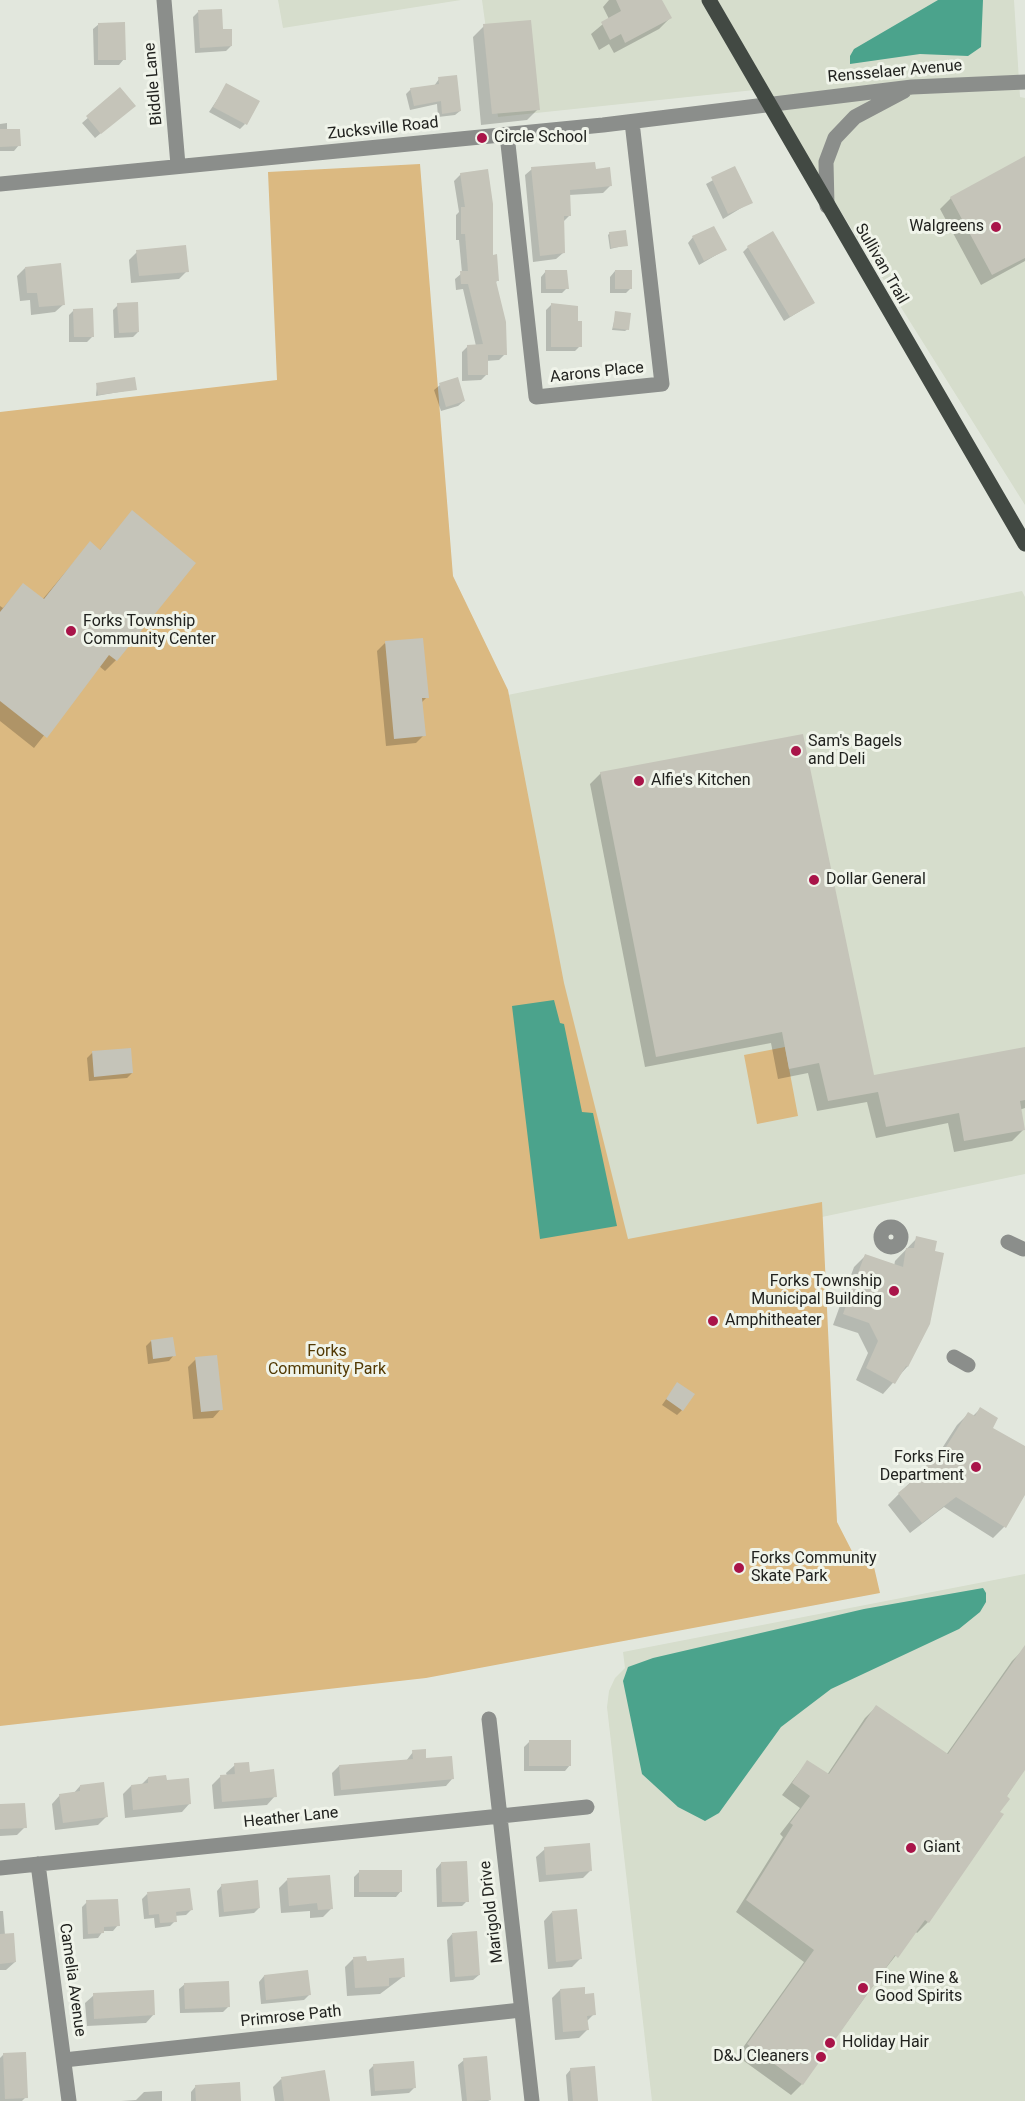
<!DOCTYPE html>
<html>
<head>
<meta charset="utf-8">
<style>
  body { margin:0 }
  canvas { display:block; background:#e2e7dd }
</style>
</head>
<body>
<canvas width="1025" height="2101"></canvas>
<script>
const ctx = document.querySelector('canvas').getContext('2d');
ctx.lineJoin = 'round';
function fillPath(path, color) {
  ctx.fillStyle = color;
  ctx.fill(path, 'evenodd');
}
function toPath(rows) {
  const path = new Path2D();
  for (const r of rows) {
    if (r.length === 3) {
      path.moveTo(r[0] + r[2], r[1]);
      path.arc(r[0], r[1], r[2], 0, 2 * Math.PI);
      continue;
    }
    path.moveTo(r[0], r[1]);
    for (let i = 2; i < r.length; i += 2) path.lineTo(r[i], r[i + 1]);
  }
  return path;
}
function stroke(path, color, width, dash) {
  ctx.strokeStyle = color;
  ctx.lineWidth = width;
  ctx.lineCap = dash ? 'butt' : 'round';
  ctx.setLineDash(dash || []);
  ctx.stroke(path);
}
function write(font, color, halo, rows, align = 'center') {
  ctx.font = font + ' Roboto,sans-serif';
  ctx.lineWidth = 6;
  ctx.setLineDash([]);
  ctx.textBaseline = 'middle';
  ctx.strokeStyle = halo;
  ctx.fillStyle = color;
  for (const [text, x, y, turn = 0] of rows) {
    ctx.save();
    ctx.translate(x, y);
    ctx.rotate((+turn || 0) * Math.PI / 180);
    ctx.textAlign = isNaN(turn) ? turn : align;
    if (halo) ctx.strokeText(text, 0, 0);
    ctx.fillText(text, 0, 0);
    ctx.restore();
  }
}
fillPath(toPath([
  [278,0,461,0,283,28],
  [482,0,1014,0,1020,97,1025,98,1025,505,764,89,498,117],
  [1022,591,1025,597,1025,1174,619,1260,478,701],
  [1025,1574,1025,2101,652,2101,607,1707,609,1691,615,1678,625,1668,623,1652]
]), '#d6ddcc');
fillPath(toPath([
  [420,164,453,576,508,690,564,983,628,1239,822,1202,837,1522,857,1561,871,1554,880,1593,426,1678,0,1726,0,412,277,380,268,172],
  [785,1047,798,1116,757,1124,744,1055]
]), '#dbb981');
fillPath(toPath([
  [938,0,983,0,981,47,968,56,920,54,850,64,850,56,854,49],
  [554,1000,560,1023,564,1024,582,1112,593,1113,617,1226,540,1239,512,1006],
  [983,1588,986,1593,986,1602,980,1612,959,1629,831,1689,781,1727,719,1813,705,1821,678,1807,642,1774,623,1681,628,1667,653,1658,864,1609]
]), '#4ba38c');
fillPath(toPath([
  [609,0,660,0,670,18,659,29,614,53,609,44,599,50,591,34,609,19,603,7],
  [198,12,222,31,231,46,226,51,195,53,193,17],
  [99,24,124,59,119,65,94,65,93,29],
  [484,26,538,109,527,120,481,125,473,37],
  [439,79,460,111,455,115,438,117,437,104,410,110,406,94,411,89,434,86],
  [227,85,245,124,240,129,209,112],
  [120,90,128,111,95,138,82,123],
  [7,123,7,130,19,145,14,151,0,151,0,124],
  [1025,158,1025,261,981,285,940,209,951,198],
  [735,168,751,202,723,219,706,184],
  [532,169,594,170,610,186,603,193,569,195,570,215,562,223,563,253,556,259,533,262,525,175],
  [461,174,491,256,497,281,495,283,505,354,499,360,486,361,487,374,481,380,462,381,462,352,468,346,476,346,463,289,456,290,455,279,462,273,459,240,456,240,456,215,459,212,454,181],
  [610,233,627,245,610,249,608,235],
  [693,237,725,250,699,265,688,243],
  [748,247,813,303,784,321,743,252],
  [137,252,187,271,179,279,131,283,129,260],
  [25,268,64,304,55,312,31,315,30,300,20,301,17,276],
  [546,271,567,288,562,293,541,293,541,277],
  [615,271,631,288,626,293,610,293,610,277],
  [118,305,138,332,133,337,114,338,113,310],
  [551,305,580,346,575,351,546,351,546,310],
  [74,310,93,336,87,342,69,342,69,315],
  [616,313,628,329,625,331,612,330],
  [97,384,136,389,96,396],
  [440,385,464,401,458,406,441,411,434,390],
  [132,512,116,660,105,671,99,666,34,748,0,721,0,606,3,608,23,585,42,600,90,543,99,551],
  [385,643,427,697,421,703,424,735,416,743,386,746,377,651],
  [601,773,872,1077,1025,1049,1025,1108,1019,1110,1023,1130,1012,1141,954,1152,948,1123,876,1138,867,1102,817,1111,808,1073,778,1079,771,1043,645,1067,590,784],
  [93,1052,132,1073,127,1078,89,1081,87,1058],
  [917,1238,928,1324,907,1367,883,1394,856,1380,868,1353,858,1333,833,1325,854,1267,865,1256,894,1266,895,1261],
  [151,1341,174,1355,169,1361,148,1364,146,1346],
  [196,1359,221,1409,213,1418,193,1419,188,1367],
  [677,1384,682,1410,677,1415,662,1405],
  [980,1409,991,1428,1025,1448,1025,1492,1004,1527,993,1538,944,1507,910,1533,888,1505,939,1453,957,1425,968,1414,972,1417],
  [1023,1650,1025,1767,928,1922,917,1933,915,1931,886,1968,802,2084,791,2095,737,2056,804,1962,736,1912,783,1837,780,1834,800,1808,782,1795,807,1762,827,1775,865,1718,876,1707,946,1755,1012,1661],
  [530,1741,570,1765,565,1771,524,1771,524,1747],
  [413,1752,452,1779,446,1786,334,1796,332,1773,339,1766,406,1761],
  [235,1765,275,1796,267,1805,214,1809,212,1785,220,1777,227,1776,226,1773],
  [148,1778,190,1803,182,1812,125,1818,123,1794,131,1786,141,1785],
  [80,1786,106,1817,98,1825,55,1830,52,1804,60,1795,73,1794],
  [0,1806,25,1827,17,1835,0,1836],
  [545,1849,591,1870,583,1878,539,1882,536,1857],
  [441,1863,467,1901,462,1906,437,1907,436,1869],
  [360,1871,401,1891,396,1897,354,1897,354,1877],
  [287,1880,331,1909,323,1917,310,1918,310,1911,281,1913,279,1888],
  [222,1885,259,1908,254,1913,219,1917,217,1891],
  [147,1894,191,1910,186,1915,174,1916,175,1921,170,1926,155,1928,154,1918,144,1919,142,1899],
  [87,1902,118,1925,113,1931,103,1931,98,1938,83,1939,82,1907],
  [0,1911,3,1911,5,1935,15,1962,6,1970,0,1970],
  [552,1912,580,1959,572,1967,548,1969,544,1921],
  [452,1934,479,1975,473,1980,450,1982,447,1940],
  [353,1959,365,1962,404,1976,380,1994,347,1996,345,1967],
  [264,1976,309,1995,304,2000,261,2004,259,1982],
  [185,1984,228,2007,223,2012,180,2013,179,1989],
  [560,1990,584,1995,594,2014,586,2022,587,2030,579,2038,555,2040,552,1998],
  [94,1995,154,2014,146,2023,87,2026,85,2003],
  [4,2054,26,2097,22,2101,0,2101,0,2058],
  [464,2060,490,2100,488,2101,462,2101,458,2065],
  [374,2065,414,2088,409,2093,371,2096,369,2070],
  [571,2069,596,2101,568,2101,566,2075],
  [281,2079,327,2101,275,2101,273,2087],
  [196,2086,240,2101,191,2101,191,2092],
  [162,2091,162,2101,121,2101,136,2100,144,2092]
]), '#0003');
fillPath(toPath([
  [616,0,662,0,672,18,625,43,621,34,610,40,601,22,621,11],
  [222,9,223,29,232,29,232,46,200,48,198,10],
  [531,20,540,110,492,114,483,24],
  [125,22,126,60,98,60,98,23],
  [457,75,461,111,442,114,441,101,414,106,410,88,439,84,438,77],
  [226,83,260,101,247,125,213,107],
  [120,87,136,106,101,134,86,116],
  [0,129,20,129,21,146,0,147],
  [1025,156,1025,258,992,275,950,197],
  [595,162,596,169,610,167,612,186,570,190,571,216,564,216,565,253,540,256,531,167],
  [735,166,753,203,728,214,711,177],
  [488,169,493,204,493,255,497,254,499,281,496,281,506,322,507,355,488,355,488,375,468,375,467,345,483,344,468,284,461,284,460,271,468,271,465,234,461,234,461,207,465,207,460,173],
  [714,226,727,250,704,261,692,236],
  [626,230,628,246,611,248,609,232],
  [773,231,815,303,790,317,747,246],
  [186,245,189,272,139,276,136,250],
  [61,263,65,305,39,307,37,293,27,293,25,267],
  [545,270,567,270,569,289,546,289],
  [615,270,632,270,632,289,615,289],
  [138,302,139,332,119,333,117,303],
  [551,303,578,306,578,321,582,321,582,347,551,347],
  [93,308,94,337,74,337,73,309],
  [615,311,631,313,629,330,613,328],
  [135,377,137,390,98,395,96,383],
  [458,377,465,401,446,407,439,383],
  [132,510,196,563,117,661,109,655,47,738,0,701,0,612,23,583,44,599,90,541,100,550],
  [423,638,429,698,422,698,426,736,394,739,385,641],
  [803,734,874,1075,1025,1047,1025,1100,1020,1101,1025,1130,964,1141,959,1113,886,1127,878,1092,828,1101,819,1063,789,1069,782,1032,656,1057,600,772],
  [131,1048,133,1073,94,1077,92,1051],
  [916,1236,937,1241,935,1251,944,1253,930,1324,908,1367,906,1366,895,1384,866,1368,878,1341,869,1323,843,1314,865,1254,903,1267,906,1248,914,1248],
  [173,1337,176,1356,153,1359,151,1340],
  [217,1355,223,1410,201,1412,195,1357],
  [677,1382,695,1394,683,1411,666,1399],
  [980,1407,998,1418,993,1428,1025,1446,1025,1495,1006,1528,956,1497,922,1523,898,1493,928,1468,926,1466,941,1449,944,1450,968,1412,975,1416],
  [1025,1645,1025,1770,1007,1796,1010,1799,1000,1812,1004,1814,929,1923,925,1920,898,1958,895,1955,803,2085,747,2044,814,1950,746,1900,793,1825,790,1823,810,1796,792,1783,807,1760,829,1774,876,1705,948,1754],
  [529,1740,571,1740,571,1766,529,1766],
  [426,1749,426,1758,452,1756,454,1779,341,1790,339,1765,413,1759,412,1750],
  [249,1762,250,1772,274,1769,277,1797,222,1802,220,1775,235,1774,234,1763],
  [166,1775,167,1780,189,1778,191,1804,133,1810,131,1785,148,1783,148,1777],
  [104,1782,108,1817,63,1823,59,1794,80,1791,80,1785],
  [25,1803,27,1828,0,1829,0,1804],
  [590,1843,592,1871,546,1875,544,1847],
  [467,1861,469,1902,442,1902,441,1862],
  [359,1870,402,1870,402,1892,359,1892],
  [330,1875,333,1909,318,1910,317,1903,289,1906,287,1878],
  [258,1880,260,1908,224,1912,221,1884],
  [190,1888,193,1910,176,1912,177,1922,160,1923,159,1914,149,1915,147,1892],
  [118,1899,120,1926,104,1927,104,1933,88,1934,86,1900],
  [577,1909,582,1959,556,1962,552,1911],
  [477,1931,480,1975,455,1977,452,1933],
  [14,1933,16,1962,0,1964,0,1934],
  [366,1956,367,1961,404,1958,405,1977,389,1978,389,1986,355,1988,353,1957],
  [308,1970,311,1995,266,2000,264,1975],
  [229,1981,230,2007,185,2009,184,1983],
  [585,1987,585,1994,594,1993,596,2015,587,2016,589,2030,563,2032,560,1989],
  [154,1990,155,2015,94,2019,93,1993],
  [26,2052,28,2098,5,2099,3,2053],
  [487,2056,491,2100,467,2101,463,2058],
  [414,2061,416,2088,375,2091,373,2064],
  [595,2066,598,2101,573,2101,570,2068],
  [325,2070,330,2101,284,2101,281,2077],
  [240,2082,241,2101,196,2101,195,2085]
]), '#c5c4b9');
stroke(toPath([
  [164,0,178,165],
  [507,135,536,397,662,384,632,122],
  [0,184,603,125,912,87,1025,82],
  [827,206,826,162,835,138,855,117,904,91],
  [891,1237,10],
  [1008,1242,1023,1249],
  [954,1357,968,1365],
  [489,1719,532,2101],
  [38,1864,69,2101],
  [0,1868,587,1807],
  [64,2060,521,2010]
]), '#8b8e8b', 15);
stroke(toPath([
  [709,0,1025,544]
]), '#424943', 15);
for (const [x, y, r, color] of [
  [482,138,6,"#a91449"],
  [996,227,6,"#a91449"],
  [71,631,6,"#a91449"],
  [796,751,6,"#a91449"],
  [639,781,6,"#a91449"],
  [814,880,6,"#a91449"],
  [894,1291,6,"#a91449"],
  [713,1321,6,"#a91449"],
  [976,1467,6,"#a91449"],
  [739,1568,6,"#a91449"],
  [911,1848,6,"#a91449"],
  [863,1988,6,"#a91449"],
  [830,2043,6,"#a91449"],
  [821,2057,6,"#a91449"]
]) {
  const dot = new Path2D();
  dot.arc(x, y, r, 0, 2 * Math.PI);
  ctx.fillStyle = color;
  ctx.fill(dot);
  stroke(dot, '#f0f4ea', 2);
}
write('16px', '#21221f', '#f0f4ea', [
  ["Rensselaer Avenue",895,72,-5],
  ["Biddle Lane",154,84,-95],
  ["Zucksville Road",383,129,-6],
  ["Sullivan Trail",881,264,60],
  ["Aarons Place",597,373,-6],
  ["Heather Lane",291,1818,-6],
  ["Marigold Drive",492,1912,-97],
  ["Camelia Avenue",72,1980,82],
  ["Primrose Path",291,2017,-6]
]);
write('16px', '#21221f', '#f0f4ea', [
  ["Circle School",494,138],
  ["Walgreens",984,227,"right"],
  ["Forks Township",83,622],
  ["Community Center",83,640],
  ["Sam's Bagels",808,742],
  ["and Deli",808,760],
  ["Alfie's Kitchen",651,781],
  ["Dollar General",826,880],
  ["Forks Township",882,1282,"right"],
  ["Municipal Building",882,1300,"right"],
  ["Amphitheater",725,1321],
  ["Forks Fire",964,1458,"right"],
  ["Department",964,1476,"right"],
  ["Forks Community",751,1559],
  ["Skate Park",751,1577],
  ["Giant",923,1848],
  ["Fine Wine &",875,1979],
  ["Good Spirits",875,1997],
  ["Holiday Hair",842,2043],
  ["D&J Cleaners",809,2057,"right"]
], 'left');
write('16px', '#523903', '#f0f4ea', [
  ["Forks",327,1352],
  ["Community Park",327,1370]
]);
</script>
</body>
</html>
